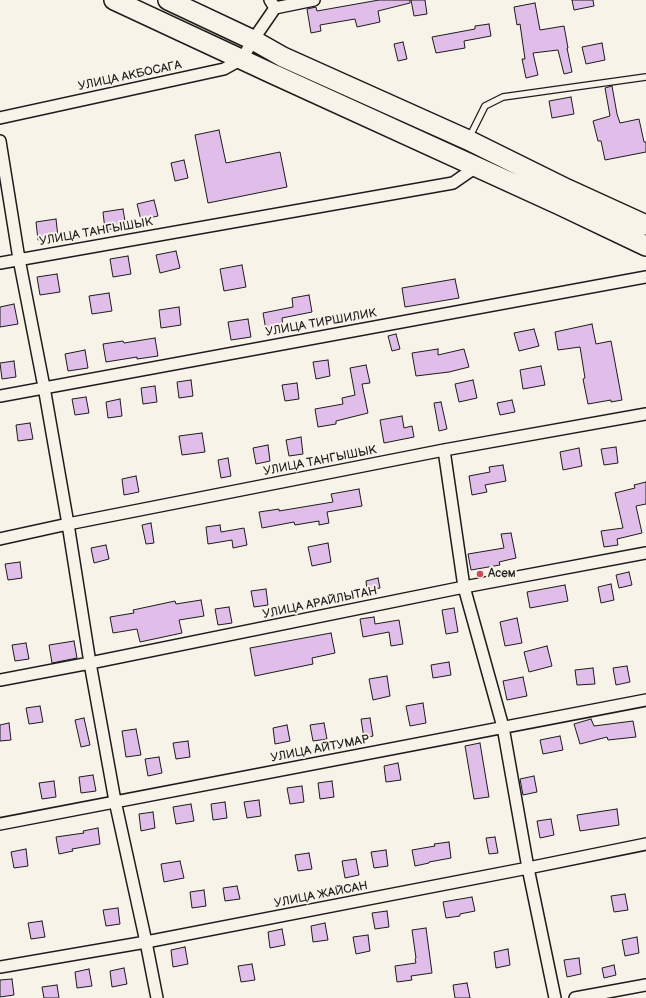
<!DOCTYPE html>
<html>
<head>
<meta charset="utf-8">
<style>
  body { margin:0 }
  canvas { display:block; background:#f7f3e8 }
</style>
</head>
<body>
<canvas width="646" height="998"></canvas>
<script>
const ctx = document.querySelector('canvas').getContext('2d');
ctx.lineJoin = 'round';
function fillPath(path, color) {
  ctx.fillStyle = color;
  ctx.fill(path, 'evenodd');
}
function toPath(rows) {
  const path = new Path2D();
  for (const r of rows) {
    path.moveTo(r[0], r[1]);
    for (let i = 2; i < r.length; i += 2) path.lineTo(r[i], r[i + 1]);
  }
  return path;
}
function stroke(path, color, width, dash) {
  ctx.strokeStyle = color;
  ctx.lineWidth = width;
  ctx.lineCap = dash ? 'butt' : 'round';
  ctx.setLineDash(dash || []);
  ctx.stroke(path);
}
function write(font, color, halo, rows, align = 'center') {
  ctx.font = font + ' "Balsamiq Sans",sans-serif';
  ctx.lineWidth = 4;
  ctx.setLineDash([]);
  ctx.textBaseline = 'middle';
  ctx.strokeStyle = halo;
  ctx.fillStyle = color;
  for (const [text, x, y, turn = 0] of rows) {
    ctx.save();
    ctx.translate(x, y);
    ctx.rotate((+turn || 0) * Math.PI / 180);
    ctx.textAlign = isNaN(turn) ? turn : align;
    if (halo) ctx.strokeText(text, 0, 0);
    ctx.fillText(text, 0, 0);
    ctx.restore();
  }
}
const building = toPath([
  [379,0,410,0,410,3,378,11,380,22,357,27,355,19,320,25,321,31,311,33,307,9,316,7,317,11,379,0],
  [411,0,425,0,427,14,414,16,411,0],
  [572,0,593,0,594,6,574,10,572,0],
  [535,3,540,30,564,26,568,48,567,48,572,72,564,74,558,50,533,53,538,75,526,78,522,59,525,59,520,24,517,25,514,7,535,3],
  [489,24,491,36,464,41,465,48,436,53,432,37,475,29,475,26,489,24],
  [403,42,407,59,398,61,394,44,403,42],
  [602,43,605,60,586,64,582,47,602,43],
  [612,86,617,114,620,123,639,119,644,142,646,142,646,152,605,160,601,141,598,141,593,121,610,116,605,88,612,86],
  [571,97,574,114,552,118,549,101,571,97],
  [219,130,226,163,280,152,287,187,208,203,195,135,219,130],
  [184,160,188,178,175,181,171,163,184,160],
  [154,200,158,216,141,220,137,204,154,200],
  [123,209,126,227,105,230,103,212,123,209],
  [56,219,58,237,38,240,36,222,56,219],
  [176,251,180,268,160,273,156,255,176,251],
  [128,256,131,274,113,277,110,259,128,256],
  [242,265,246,287,224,291,220,269,242,265],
  [57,274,60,292,40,295,37,277,57,274],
  [455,279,459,298,405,307,402,288,455,279],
  [109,293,112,311,92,314,89,296,109,293],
  [309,295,312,312,282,318,283,327,266,330,263,313,293,307,292,298,309,295],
  [14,304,18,324,0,327,0,307,14,304],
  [179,307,181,325,161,328,159,310,179,307],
  [248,319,251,337,231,340,228,322,248,319],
  [592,324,596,344,611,341,622,400,611,402,611,400,588,404,583,379,585,378,580,347,558,350,555,332,592,324],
  [534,329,539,346,519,351,514,333,534,329],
  [396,334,400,349,392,351,388,336,396,334],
  [155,338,158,356,137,359,137,357,106,362,103,344,123,341,124,343,155,338],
  [438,349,438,355,464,349,469,367,449,372,416,376,412,353,438,349],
  [85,350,88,368,68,371,65,354,85,350],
  [328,360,330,376,316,379,313,362,328,360],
  [14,361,16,377,2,379,0,363,14,361],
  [366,365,370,383,362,384,368,413,336,421,336,424,318,427,315,409,343,404,342,398,355,395,350,368,366,365],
  [541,366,545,385,523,389,520,370,541,366],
  [191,380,193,396,179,398,177,382,191,380],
  [473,380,477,398,459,402,455,384,473,380],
  [297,383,299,399,285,401,282,385,297,383],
  [155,386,157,402,143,404,141,388,155,386],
  [86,397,89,413,75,415,72,399,86,397],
  [120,399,122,416,108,418,106,402,120,399],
  [512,400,515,412,500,415,497,403,512,400],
  [441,402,447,429,439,431,434,403,441,402],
  [402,416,404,428,412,426,414,437,384,443,380,420,402,416],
  [30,423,33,439,18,441,16,425,30,423],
  [202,433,205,452,182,455,179,436,202,433],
  [301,437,303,454,289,456,286,440,301,437],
  [268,445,270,461,256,464,253,448,268,445],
  [616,447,618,463,604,465,601,449,616,447],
  [579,448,582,466,563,470,560,452,579,448],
  [228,458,231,476,221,478,218,460,228,458],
  [503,465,506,481,485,485,487,492,472,495,469,476,490,472,489,467,503,465],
  [136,476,139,492,124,495,122,479,136,476],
  [646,482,646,504,636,506,642,533,617,539,618,545,604,547,601,531,623,528,615,493,635,488,634,485,646,482],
  [359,489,362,506,327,512,329,523,319,525,319,521,295,525,294,522,262,528,259,512,279,509,279,511,333,502,331,494,359,489],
  [151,523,154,543,146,544,142,525,151,523],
  [220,525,221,532,244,528,247,545,233,548,232,540,208,544,206,527,220,525],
  [511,533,516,558,499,562,500,565,471,570,468,554,504,548,501,534,511,533],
  [328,543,331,562,312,566,308,547,328,543],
  [106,545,109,559,94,563,91,548,106,545],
  [20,562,22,578,8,580,5,564,20,562],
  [629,572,632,585,619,588,616,575,629,572],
  [378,578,380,588,367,590,366,581,378,578],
  [611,584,614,600,601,603,598,587,611,584],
  [565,585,568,601,530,608,527,592,565,585],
  [266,589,268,605,254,607,251,591,266,589],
  [201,600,204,616,179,620,182,633,140,642,137,629,113,633,110,617,134,613,133,610,175,601,176,604,201,600],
  [229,607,232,623,218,625,215,609,229,607],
  [454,608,458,632,446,634,442,610,454,608],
  [374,617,375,624,399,620,403,644,391,646,389,632,363,637,360,619,374,617],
  [517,618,522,643,505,646,500,622,517,618],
  [331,633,335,653,312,658,313,664,255,676,250,648,331,633],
  [74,641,77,658,52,663,49,645,74,641],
  [26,643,29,659,15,661,12,645,26,643],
  [547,646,552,666,529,672,524,652,547,646],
  [449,662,451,675,433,678,431,665,449,662],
  [627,666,630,682,616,685,613,668,627,666],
  [593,668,595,684,577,685,575,670,593,668],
  [387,676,390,696,373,700,369,679,387,676],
  [523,677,527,696,507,700,503,681,523,677],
  [423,703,426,723,410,726,406,706,423,703],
  [40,706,43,722,29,724,26,708,40,706],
  [84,718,90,745,81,747,75,720,84,718],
  [370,718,373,736,364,738,361,719,370,718],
  [591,719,594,726,633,721,636,737,608,740,607,737,580,744,574,724,591,719],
  [9,723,11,740,0,741,0,725,9,723],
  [324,723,327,739,313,741,310,725,324,723],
  [287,725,290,741,275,744,273,728,287,725],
  [136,729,141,755,126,757,122,731,136,729],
  [560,736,563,750,543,754,540,740,560,736],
  [188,741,190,757,176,759,173,743,188,741],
  [480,743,489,797,474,799,465,746,480,743],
  [159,757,162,773,148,776,145,759,159,757],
  [398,763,401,780,386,782,384,766,398,763],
  [93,775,96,791,81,793,79,777,93,775],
  [534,776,537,792,523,795,520,779,534,776],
  [54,781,56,797,42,799,39,783,54,781],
  [332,781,334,797,320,799,318,783,332,781],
  [302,786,304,802,290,804,287,788,302,786],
  [259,800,261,816,247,818,244,802,259,800],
  [225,802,227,818,213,820,211,804,225,802],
  [191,804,194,821,176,824,173,807,191,804],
  [617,809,619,825,580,831,577,815,617,809],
  [153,812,155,828,141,831,139,814,153,812],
  [551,819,554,835,540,838,537,821,551,819],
  [98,828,100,844,72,849,73,851,59,854,56,837,84,833,83,831,98,828],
  [495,837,498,853,489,854,486,838,495,837],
  [449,842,451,858,429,862,429,863,415,866,412,850,435,846,434,844,449,842],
  [26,849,28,866,14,868,11,852,26,849],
  [386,850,388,866,374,868,371,852,386,850],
  [309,853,312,869,298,871,295,855,309,853],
  [356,859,359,875,345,878,342,861,356,859],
  [180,861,184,878,164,882,161,864,180,861],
  [237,886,240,899,225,901,223,888,237,886],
  [204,890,206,906,192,908,190,892,204,890],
  [625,894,628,910,614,912,611,896,625,894],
  [472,897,475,911,460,914,460,916,446,918,443,902,472,897],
  [118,908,120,924,106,926,103,910,118,908],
  [387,911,389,927,375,929,372,913,387,911],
  [42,921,45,937,31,939,28,923,42,921],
  [325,923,328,940,313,942,311,926,325,923],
  [426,928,432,973,411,976,412,980,397,982,395,966,416,963,415,959,416,958,412,930,426,928],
  [282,929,285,945,270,948,268,932,282,929],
  [368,935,370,951,356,954,353,937,368,935],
  [637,937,639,953,625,956,622,940,637,937],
  [185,947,188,964,173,967,171,950,185,947],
  [508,949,510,965,496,968,494,952,508,949],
  [579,958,581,974,567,977,564,960,579,958],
  [252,964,255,980,241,982,238,966,252,964],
  [614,965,616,975,604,978,602,968,614,965],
  [124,968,127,984,112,987,110,971,124,968],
  [89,969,92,986,77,988,75,972,89,969],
  [12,979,14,995,0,997,0,980,12,979],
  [467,983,470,998,455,998,453,985,467,983],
  [57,985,59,998,44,998,42,987,57,985]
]);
fillPath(building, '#e0bee9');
stroke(building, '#1c1c1c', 1);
const lane = toPath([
  [469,138,485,106,503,97,646,77]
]);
const street = toPath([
  [275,8,314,0],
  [0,118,224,69,242,59,253,40,275,8,270,0],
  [0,141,19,259,44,387,68,524,90,663,115,801,146,942,157,998],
  [0,263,453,183,476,167],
  [0,396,646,277],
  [444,450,464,587,503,727,528,868,555,998],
  [0,539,68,524,444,450,646,414],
  [0,680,90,663,464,587,646,553],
  [0,824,646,700],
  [0,967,146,942,528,868,646,844],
  [575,998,646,985]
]);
const highway = toPath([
  [114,0,273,74,560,205,646,246],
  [168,0,253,40,283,57,468,140,567,189,646,225]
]);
stroke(lane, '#1c1c1c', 8);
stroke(street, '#1c1c1c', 14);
stroke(highway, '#1c1c1c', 22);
stroke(lane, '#f7f3e8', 5.5);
stroke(street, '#f7f3e8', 11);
stroke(highway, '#f7f3e8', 19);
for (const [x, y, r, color] of [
  [480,574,4,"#d1495b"]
]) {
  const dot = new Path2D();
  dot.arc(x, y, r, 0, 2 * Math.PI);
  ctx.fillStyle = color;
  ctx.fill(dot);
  stroke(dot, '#f7f3e8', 1.5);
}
write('12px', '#1c1c1c', '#f7f3e8', [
  ["УЛИЦА АКБОСАГА",130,76,-12],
  ["УЛИЦА ТАНГЫШЫК",96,232,-10],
  ["УЛИЦА ТИРШИЛИК",321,323,-10],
  ["УЛИЦА ТАНГЫШЫК",320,461,-11],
  ["УЛИЦА АРАЙЛЫТАН",320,603,-12],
  ["УЛИЦА АЙТУМАР",320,749,-11],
  ["УЛИЦА ЖАЙСАН",321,895,-11]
]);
write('12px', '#1c1c1c', '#f7f3e8', [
  ["Асем",488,574]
], 'left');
</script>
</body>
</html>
